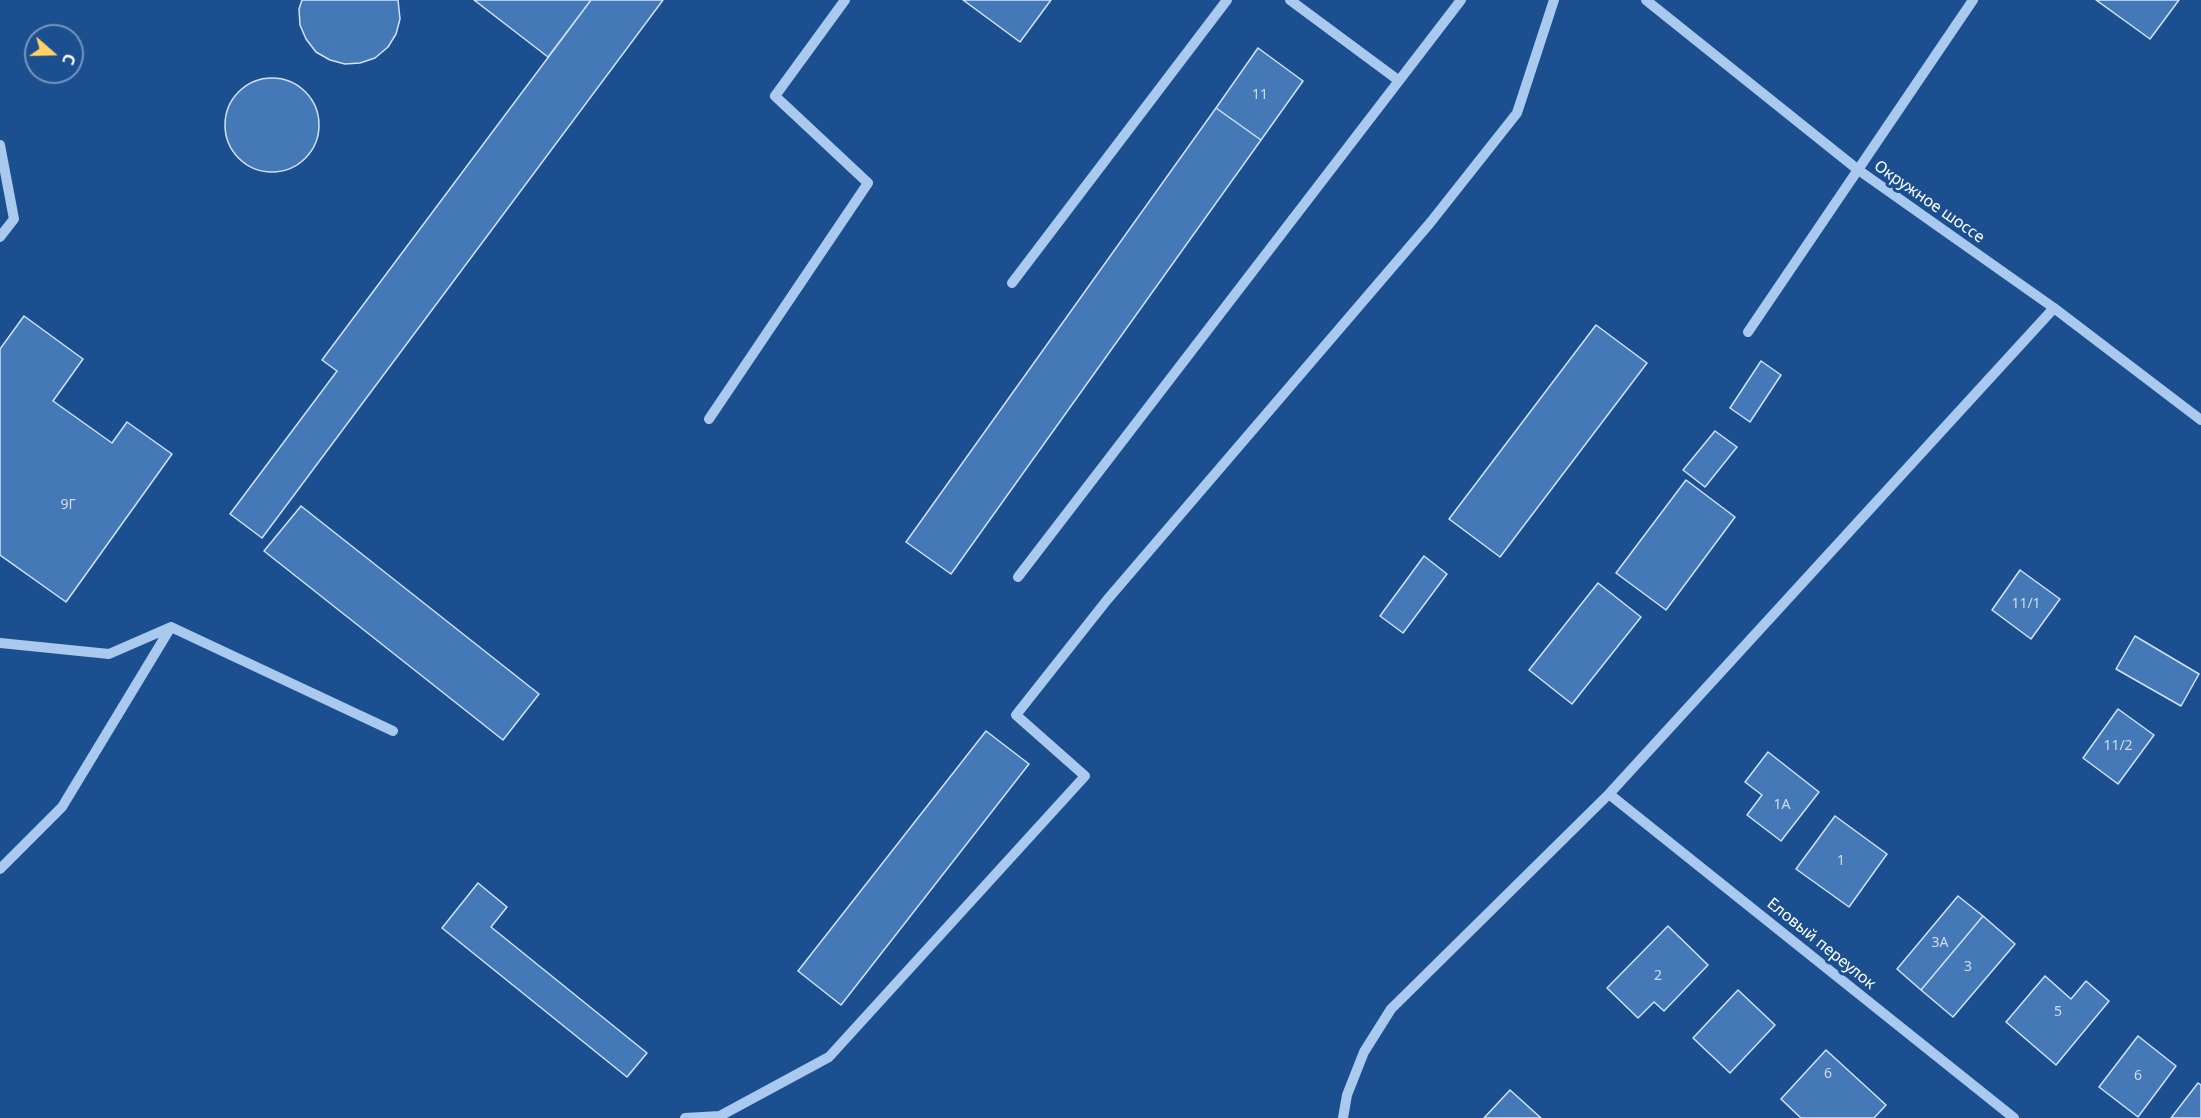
<!DOCTYPE html>
<html>
<head>
<meta charset="utf-8">
<style>
  body { margin:0 }
  #map { position:relative; width:2201px; height:1118px; overflow:hidden; background:#1b4f8f; font-family:"Noto Sans",sans-serif }
  canvas { display:block }
  .north { position:absolute; left:24px; top:24px; width:60px; height:60px; box-sizing:border-box; background:#1b4f8f; border:2px solid #7695bc; border-radius:50%; rotate:110deg; font-size:16px; font-weight:700; line-height:24px; text-align:center; color:#fff }
  .north::after { content:''; display:block; margin:auto; width:21px; height:27px; background:#ffd166; clip-path:polygon(50% 0,100% 100%,50% 72%,0 100%) }
</style>
</head>
<body>
<div id="map">
<canvas width="2201" height="1118"></canvas>
<div class="north">С</div>
</div>
<script>
const ctx = document.querySelector('canvas').getContext('2d');
ctx.lineJoin = 'round';
function fillPath(path, color) {
  ctx.fillStyle = color;
  ctx.fill(path, 'evenodd');
}
function toPath(rows) {
  const path = new Path2D();
  for (const r of rows) {
    if (r.length === 3) {
      path.moveTo(r[0] + r[2], r[1]);
      path.arc(r[0], r[1], r[2], 0, 2 * Math.PI);
      continue;
    }
    path.moveTo(r[0], r[1]);
    for (let i = 2; i < r.length; i += 2) path.lineTo(r[i], r[i + 1]);
  }
  return path;
}
function stroke(path, color, width, dash) {
  ctx.strokeStyle = color;
  ctx.lineWidth = width;
  ctx.lineCap = dash ? 'butt' : 'round';
  ctx.setLineDash(dash || []);
  ctx.stroke(path);
}
function write(font, color, halo, rows, align = 'center') {
  ctx.font = font + ' "Noto Sans",sans-serif';
  ctx.lineWidth = 6;
  ctx.setLineDash([]);
  ctx.textBaseline = 'middle';
  ctx.strokeStyle = halo;
  ctx.fillStyle = color;
  for (const [text, x, y, turn = 0] of rows) {
    ctx.save();
    ctx.translate(x, y);
    ctx.rotate((+turn || 0) * Math.PI / 180);
    ctx.textAlign = isNaN(turn) ? turn : align;
    if (halo) ctx.strokeText(text, 0, 0);
    ctx.fillText(text, 0, 0);
    ctx.restore();
  }
}
const building = toPath([
  [302,0,398,0,400,19,396,34,388,47,375,58,360,63,345,64,330,60,316,52,306,39,300,25,299,9,302,0],
  [474,0,591,0,548,57,474,0],
  [591,0,663,0,262,538,230,514,337,371,322,360,591,0],
  [963,0,1051,0,1020,42,963,0],
  [2096,0,2179,0,2150,39,2096,0],
  [1258,48,1303,81,1261,140,1216,108,1258,48],
  [272,125,47],
  [1216,108,1261,140,951,574,906,542,1216,108],
  [24,316,83,359,53,401,112,443,127,422,172,454,66,602,0,555,0,349,24,316],
  [1596,325,1647,363,1500,557,1449,519,1596,325],
  [1761,361,1781,375,1750,422,1730,408,1761,361],
  [1715,431,1737,447,1705,487,1683,470,1715,431],
  [1686,480,1735,517,1666,610,1616,573,1686,480],
  [301,506,539,694,503,740,264,551,301,506],
  [1424,556,1447,574,1403,633,1380,616,1424,556],
  [2020,570,2060,599,2031,639,1992,610,2020,570],
  [1598,583,1641,617,1572,704,1529,670,1598,583],
  [2135,636,2199,674,2181,706,2116,669,2135,636],
  [2118,709,2154,735,2118,784,2083,758,2118,709],
  [986,731,1029,764,841,1005,798,971,986,731],
  [1768,752,1819,792,1781,841,1747,815,1762,795,1745,782,1768,752],
  [1835,816,1887,854,1849,907,1796,869,1835,816],
  [478,883,507,907,491,927,647,1053,627,1077,442,928,478,883],
  [1958,896,1983,916,1921,990,1897,969,1958,896],
  [1983,916,2015,944,1953,1017,1921,990,1983,916],
  [1668,926,1708,965,1664,1011,1654,1002,1638,1018,1607,988,1668,926],
  [2045,976,2071,999,2086,981,2109,1001,2056,1065,2006,1022,2045,976],
  [1738,990,1775,1025,1730,1073,1693,1038,1738,990],
  [2138,1036,2176,1066,2138,1117,2099,1087,2138,1036],
  [1826,1050,1886,1105,1874,1118,1801,1118,1781,1099,1826,1050],
  [2198,1083,2201,1085,2201,1118,2171,1118,2198,1083],
  [1510,1090,1541,1118,1484,1118,1510,1090]
]);
fillPath(building, '#4478b7');
stroke(building, '#cfe3fa', 1.5);
stroke(toPath([
  [1290,0,1398,80],
  [1646,0,1857,169,2054,308,2201,420],
  [0,145,14,219,0,237],
  [1012,283,1227,0],
  [1748,332,1973,0],
  [709,419,868,183,775,96,845,0],
  [1018,577,1461,0],
  [0,643,109,654,171,627,393,731],
  [1609,794,2014,1118],
  [0,869,62,807,171,627],
  [685,1118,720,1116,829,1057,1085,776,1016,715,1107,600,1430,223,1517,113,1554,0],
  [1343,1118,1347,1095,1364,1052,1391,1009,1609,794,2054,308]
]), '#a9c9ee', 10);
write('14px', '#d0dded', null, [
  ["11",1260,95],
  ["9Г",68,505],
  ["11/1",2026,604],
  ["11/2",2118,746],
  ["1А",1782,805],
  ["1",1841,861],
  ["3А",1940,943],
  ["3",1968,967],
  ["2",1658,976],
  ["5",2058,1012],
  ["6",1828,1074],
  ["6",2138,1076]
]);
write('16px', '#fff', '#1b4f8f', [
  ["Окружное шоссе",1929,202,35],
  ["Еловый переулок",1821,944,39]
]);
</script>
</body>
</html>
